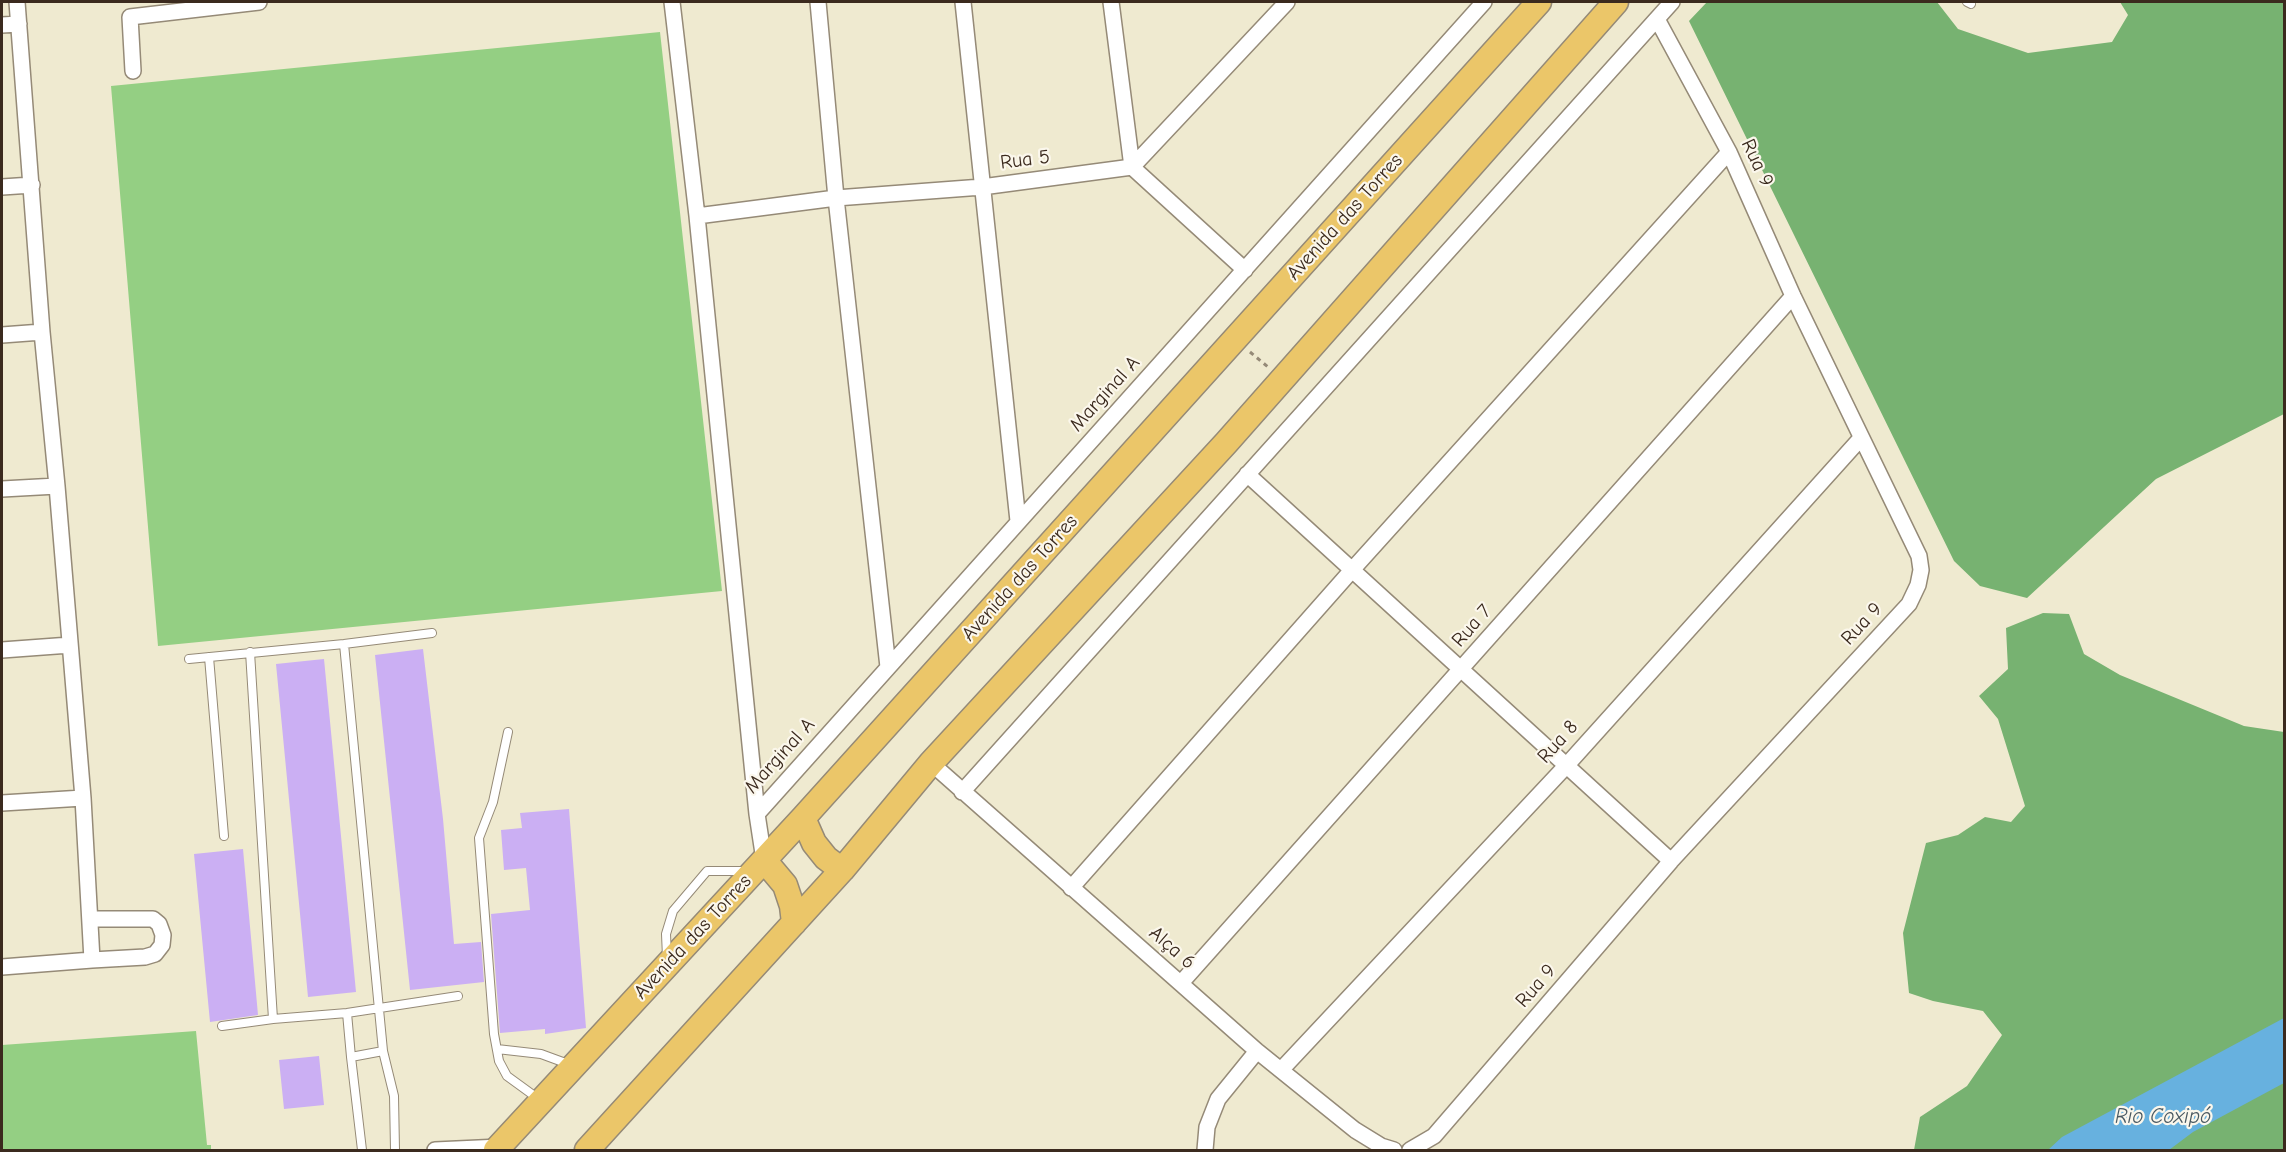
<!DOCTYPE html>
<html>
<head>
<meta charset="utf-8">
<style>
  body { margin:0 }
  #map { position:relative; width:2286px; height:1152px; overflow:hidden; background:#efead0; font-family:"Comic Neue",sans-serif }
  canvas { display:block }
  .frame { position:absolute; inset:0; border:3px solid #3b2a1e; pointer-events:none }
</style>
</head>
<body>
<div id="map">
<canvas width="2286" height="1152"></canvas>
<div class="frame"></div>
</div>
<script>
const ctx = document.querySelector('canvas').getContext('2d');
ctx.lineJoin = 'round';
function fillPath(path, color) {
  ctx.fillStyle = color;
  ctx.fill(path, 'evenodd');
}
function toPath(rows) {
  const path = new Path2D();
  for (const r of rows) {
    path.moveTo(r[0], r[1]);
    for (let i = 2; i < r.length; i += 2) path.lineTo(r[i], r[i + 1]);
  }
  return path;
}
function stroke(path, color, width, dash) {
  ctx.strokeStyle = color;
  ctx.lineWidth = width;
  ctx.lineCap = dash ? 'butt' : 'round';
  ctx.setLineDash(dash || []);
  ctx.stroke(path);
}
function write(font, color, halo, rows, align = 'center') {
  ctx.font = font + ' "Comic Neue",sans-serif';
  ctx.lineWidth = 4.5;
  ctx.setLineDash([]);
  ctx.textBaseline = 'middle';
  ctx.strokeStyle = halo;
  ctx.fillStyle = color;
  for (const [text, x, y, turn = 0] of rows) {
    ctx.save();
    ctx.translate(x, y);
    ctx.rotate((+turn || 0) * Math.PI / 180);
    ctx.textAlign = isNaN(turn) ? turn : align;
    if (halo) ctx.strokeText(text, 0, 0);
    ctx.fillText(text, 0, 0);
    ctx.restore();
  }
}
fillPath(toPath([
  [660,32,722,591,158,646,111,86],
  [196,1031,207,1145,211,1145,211,1150,2,1150,2,1045]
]), '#94cf83');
fillPath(toPath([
  [1707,2,1937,2,1958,29,2028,53,2112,42,2128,15,2120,2,2284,2,2284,414,2156,479,2027,598,1980,586,1954,561,1689,21],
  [2043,613,2069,614,2084,654,2120,675,2244,726,2284,732,2284,1150,1914,1150,1920,1117,1967,1086,2002,1035,1983,1011,1933,1001,1909,993,1903,933,1926,843,1958,835,1985,817,2011,822,2025,806,1998,719,1979,696,2008,669,2006,628]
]), '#77b271');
fillPath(toPath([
  [2284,1018,2284,1083,2193,1132,2169,1150,2048,1150,2062,1137]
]), '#67b1df');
fillPath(toPath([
  [423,649,443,819,454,944,481,942,484,982,410,990,375,655],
  [324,659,356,992,308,997,276,664],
  [569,809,586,1028,545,1034,545,1029,500,1033,491,914,530,910,526,868,504,870,501,830,522,828,520,813],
  [243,849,258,1015,210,1022,194,854],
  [319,1056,324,1105,284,1109,279,1060]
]), '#cbaff3');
const lane = toPath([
  [1967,2,1971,4],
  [344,644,383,1051],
  [209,657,224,836],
  [189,659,344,644,432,633],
  [508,732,493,802,479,838,494,1034,499,1061,507,1076,540,1100],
  [667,957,666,934,673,911,707,871,746,871],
  [347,1013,351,1057],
  [273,1019,347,1013,458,996],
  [222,1026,273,1019,250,652],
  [497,1049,541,1054,571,1065],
  [362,1150,351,1057,383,1051,394,1096,395,1150]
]);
const street = toPath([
  [672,2,697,216,757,814,764,860],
  [818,2,836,198,888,667],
  [963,2,1018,521],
  [1111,2,1132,167,1245,270],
  [2,25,19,24],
  [133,71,130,17,259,2],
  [2,187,32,185],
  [697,216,836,198,982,187,1132,167,1287,2],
  [2,335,42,332],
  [1247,474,1671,861],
  [2,489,57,486],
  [2,650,70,645],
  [931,763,1257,1051,1355,1130,1381,1146,1394,1150],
  [962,792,1672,2],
  [2,803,83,798],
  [757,814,1484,2],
  [1071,888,1352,570,1729,152],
  [90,919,153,919,159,924,163,935,162,945,155,954,145,957,92,960],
  [2,967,92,960,83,798,57,486,42,332,17,2],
  [1181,983,1793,296],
  [1281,1070,1566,766,1861,438],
  [435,1150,500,1147],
  [1205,1150,1207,1127,1218,1099,1257,1051],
  [1410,1150,1434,1136,1671,861,1909,604,1918,585,1921,570,1919,556,1793,296,1729,152,1657,19]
]);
const primary = toPath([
  [803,818,814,843,826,858,842,870],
  [764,860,785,885,792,906,794,923],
  [496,1150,803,818,1539,2],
  [587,1150,842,870,931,763,1226,443,1616,2]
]);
stroke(lane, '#958a77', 10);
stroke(street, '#958a77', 18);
stroke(primary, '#958a77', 27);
stroke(toPath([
  [1250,352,1268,367]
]), '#958a77', 3, [4.5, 4.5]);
stroke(lane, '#fff', 8);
stroke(street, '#fff', 15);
stroke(primary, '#ebc669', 24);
write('20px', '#3b2a1e', '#fbf7ec', [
  ["Rua 5",1025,160,-7],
  ["Rua 9",1757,163,65],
  ["Avenida das Torres",1345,217,-48],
  ["Marginal A",1105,394,-48],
  ["Avenida das Torres",1020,578,-48],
  ["Rua 9",1862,624,-47],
  ["Rua 7",1472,626,-49],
  ["Rua 8",1558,742,-48],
  ["Marginal A",780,756,-48],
  ["Avenida das Torres",693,937,-47],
  ["Alça 6",1172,948,41],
  ["Rua 9",1536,986,-49]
]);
write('italic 21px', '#4a5962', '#fbf7ec', [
  ["Rio Coxipó",2163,1117]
]);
</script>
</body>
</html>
